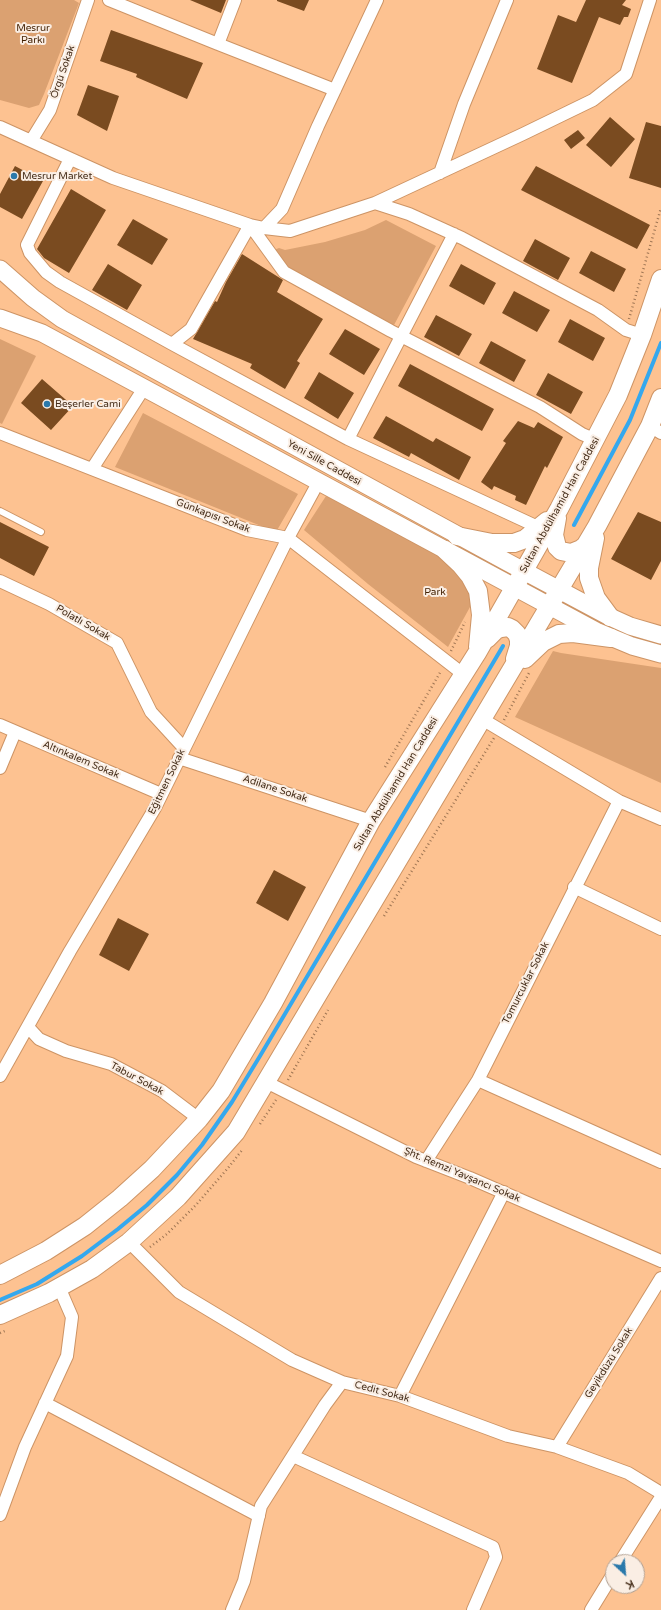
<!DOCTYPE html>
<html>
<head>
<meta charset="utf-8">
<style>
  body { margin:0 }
  #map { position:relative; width:661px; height:1610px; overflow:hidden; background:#fdc291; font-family:"Varela Round",sans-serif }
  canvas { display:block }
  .north { position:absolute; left:605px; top:1554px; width:40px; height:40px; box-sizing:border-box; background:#faeee4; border:1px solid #b2a193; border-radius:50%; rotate:154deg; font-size:11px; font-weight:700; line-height:16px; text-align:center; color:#452d19 }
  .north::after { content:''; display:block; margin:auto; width:14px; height:18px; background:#2a79ab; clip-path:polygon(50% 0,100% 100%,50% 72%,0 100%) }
</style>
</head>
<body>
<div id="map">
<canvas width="661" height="1610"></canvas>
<div class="north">K</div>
</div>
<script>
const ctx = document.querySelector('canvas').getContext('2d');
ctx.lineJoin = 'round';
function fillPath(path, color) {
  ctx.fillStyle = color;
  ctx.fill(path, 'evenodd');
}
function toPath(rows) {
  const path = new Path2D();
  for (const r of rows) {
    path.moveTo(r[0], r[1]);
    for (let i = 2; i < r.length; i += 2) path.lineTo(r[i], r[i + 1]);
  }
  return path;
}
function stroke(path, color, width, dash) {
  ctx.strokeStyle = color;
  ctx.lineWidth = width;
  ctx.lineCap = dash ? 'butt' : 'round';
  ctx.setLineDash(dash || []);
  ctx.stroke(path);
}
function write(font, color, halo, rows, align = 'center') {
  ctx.font = font + ' "Varela Round",sans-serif';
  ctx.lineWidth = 4;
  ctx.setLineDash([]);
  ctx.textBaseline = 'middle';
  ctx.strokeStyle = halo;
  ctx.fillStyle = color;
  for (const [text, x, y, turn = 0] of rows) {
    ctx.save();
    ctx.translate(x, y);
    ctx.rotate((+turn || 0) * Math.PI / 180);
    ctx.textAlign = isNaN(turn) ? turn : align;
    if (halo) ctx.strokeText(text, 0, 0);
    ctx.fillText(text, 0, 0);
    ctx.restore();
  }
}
fillPath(toPath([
  [0,0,74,0,79,3,44,94,39,105,29,108,0,100],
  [386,220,436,246,394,325,275,261,274,250,279,248,285,250,325,242,365,230],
  [0,339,36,356,2,424,0,423],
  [143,413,298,494,276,532,115,467],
  [326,496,478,574,481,587,448,647,368,584,304,530],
  [553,651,561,653,661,668,661,783,515,717]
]), '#dba171');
stroke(toPath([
  [574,525,630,420,661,343],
  [0,1300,37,1284,82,1256,118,1229,147,1205,177,1175,202,1145,232,1102,260,1056,503,646]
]), '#34a8ee', 4);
fillPath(toPath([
  [190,0,226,0,221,13],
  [277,0,309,0,304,11,277,1],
  [586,0,626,0,622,5,631,9,628,17,624,17,620,25,599,17,572,83,537,69,558,15,576,22],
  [111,30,203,63,187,99,136,77,137,74,100,61],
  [88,85,119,96,107,131,77,115],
  [610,117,635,139,611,167,586,145],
  [646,122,661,126,661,188,629,178],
  [578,130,585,138,571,149,564,140],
  [15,166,43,181,22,219,0,207,0,194],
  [536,166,650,225,637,249,521,190],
  [71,189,106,210,69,273,44,258,37,249],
  [133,219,168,239,152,265,117,245],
  [535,239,570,258,558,280,523,261],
  [591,251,626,269,614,292,579,273],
  [242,254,283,280,277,292,323,319,297,361,300,363,285,389,250,368,252,364,193,339,215,301,217,302,226,282],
  [108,264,142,285,127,310,92,290],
  [461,264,496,283,484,305,449,286],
  [514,291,550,310,537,332,502,313],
  [436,315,472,334,459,356,424,337],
  [570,319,605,338,593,361,558,342],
  [345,329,380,349,364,375,329,354],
  [491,341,526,360,514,382,479,363],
  [410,364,494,409,482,431,398,386],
  [319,372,354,393,338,419,304,398],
  [548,373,583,392,571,414,536,395],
  [42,379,73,406,51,430,21,403],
  [386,416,433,442,436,438,471,457,459,480,411,453,409,457,373,438],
  [518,421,534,428,538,422,563,437,547,468,545,466,526,505,515,500,516,496,494,486,492,490,481,482,506,443,503,441],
  [638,512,661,522,661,561,651,580,611,559],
  [0,522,49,547,34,576,0,558],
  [274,870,306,887,288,921,256,903],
  [118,918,149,934,129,971,99,955]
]), '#7a4b20');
const service = toPath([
  [0,511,41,532]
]);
const minor = toPath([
  [109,0,218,44],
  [235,0,218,44,335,90],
  [0,127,113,178,250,225,264,228,282,209,318,126,377,0],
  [31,141,50,110,88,0],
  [70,159,27,245,30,253,46,272,60,282,172,344,348,439,540,528],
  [440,173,464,104,507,0],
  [375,203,409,214,462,238,598,310,626,330,642,335],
  [250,225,284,272,391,331,540,407,582,434,596,440],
  [264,228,290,231,375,203,523,134,593,100,626,74,650,0],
  [172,344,191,329,250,225],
  [650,426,661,433],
  [0,433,247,530,288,538,463,674],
  [348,439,454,234],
  [92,469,144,388],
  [0,581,49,604,117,643,151,712,184,748],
  [482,719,619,801,661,819],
  [0,725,161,794],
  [179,758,371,821],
  [0,768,15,732],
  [574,887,661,929],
  [28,1027,39,1039,66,1051,111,1064,162,1091,199,1119],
  [0,1076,70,951,155,808,288,538,319,481],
  [478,1080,661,1162],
  [266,1082,416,1157,470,1178,661,1261],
  [426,1161,478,1080,619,801],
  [129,1242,179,1292,292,1360,342,1382,400,1396,508,1436,557,1447,628,1473,661,1493],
  [400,1396,504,1192],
  [45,1403,259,1516],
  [557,1447,661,1278],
  [293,1456,493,1547,496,1557,473,1610],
  [0,1515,25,1447,67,1356,72,1317,59,1287],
  [620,1562,661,1497],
  [232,1610,244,1581,261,1506,325,1405,342,1382],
  [591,1610,613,1574]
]);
const secondary = toPath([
  [0,269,33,298,62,319,91,335,507,562,610,617,630,626,661,635],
  [0,318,42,333,596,631,632,646,661,654]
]);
const primary = toPath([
  [557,518,554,535,557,547,561,551,571,553,581,549,586,545],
  [457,536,492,543,514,543,525,539,547,521],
  [595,538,589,568,589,578,596,598,610,617],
  [445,550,461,565,470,576,478,591,481,615,478,647],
  [487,639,496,630,501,628,508,627,512,629,517,634,519,640,519,646,515,659],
  [525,659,543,642,559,634,573,633,611,638],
  [0,1275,46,1251,85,1226,120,1198,152,1169,199,1119,221,1091,273,1003,371,821,477,653,559,509,618,395,642,335,661,279],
  [0,1315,49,1293,92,1269,129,1242,178,1197,236,1132,597,526,650,426,661,398]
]);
stroke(service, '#cd9465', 8);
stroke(minor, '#cd9465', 14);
stroke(secondary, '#cd9465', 19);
stroke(primary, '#cd9465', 20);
stroke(toPath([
  [629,319,661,208],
  [451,651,465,622],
  [504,720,529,673],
  [385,767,441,671],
  [384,916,494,738],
  [288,1080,328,1010],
  [260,1124,276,1100],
  [150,1247,167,1234,196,1205,228,1168,243,1149],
  [0,1333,7,1330]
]), '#9e7553', 2.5, [1, 3]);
stroke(service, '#fff', 6);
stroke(minor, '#fff', 12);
stroke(secondary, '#fff', 17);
stroke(primary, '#fff', 18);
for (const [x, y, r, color] of [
  [14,176,4,"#2a79ab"],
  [47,404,4,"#2a79ab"]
]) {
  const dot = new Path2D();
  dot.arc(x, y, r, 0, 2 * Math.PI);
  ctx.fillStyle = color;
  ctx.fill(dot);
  stroke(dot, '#faeee4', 1.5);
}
write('10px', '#411f00', '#faeee4', [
  ["Mesrur",33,28],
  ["Parkı",33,40],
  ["Park",435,592]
]);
write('10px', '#452d19', '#faeee4', [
  ["Örgü Sokak",63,72,-71],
  ["Yeni Sille Caddesi",324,463,29],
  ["Sultan Abdülhamid Han Caddesi",560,505,-61],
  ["Günkapısı Sokak",213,516,21],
  ["Polatlı Sokak",83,623,30],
  ["Altınkalem Sokak",81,760,23],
  ["Eğitmen Sokak",167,782,-64],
  ["Sultan Abdülhamid Han Caddesi",396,784,-59],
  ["Adilane Sokak",275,789,18],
  ["Tomurcuklar Sokak",526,983,-63],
  ["Tabur Sokak",137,1079,28],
  ["Şht. Remzi Yavşancı Sokak",462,1175,23],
  ["Geyikdüzü Sokak",609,1363,-58],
  ["Cedit Sokak",382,1392,15]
]);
write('10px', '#452d19', '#faeee4', [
  ["Mesrur Market",22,176],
  ["Beşerler Cami",55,404]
], 'left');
</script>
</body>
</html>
